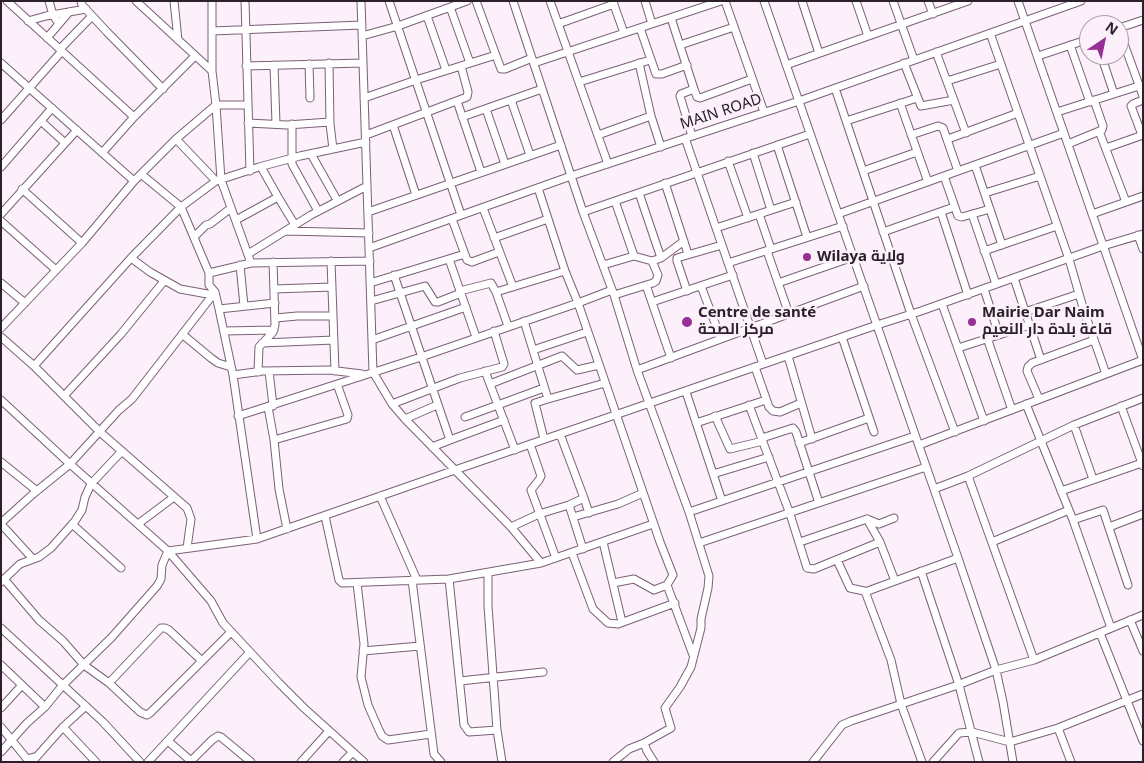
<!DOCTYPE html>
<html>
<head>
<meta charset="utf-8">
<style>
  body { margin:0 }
  #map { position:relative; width:1144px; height:763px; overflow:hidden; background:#fcf0fb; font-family:"Noto Sans",sans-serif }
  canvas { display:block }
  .frame { position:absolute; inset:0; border:2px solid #2c212b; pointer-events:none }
  .north { position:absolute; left:1079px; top:15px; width:50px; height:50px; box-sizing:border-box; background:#fcf0fb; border:1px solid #a99da8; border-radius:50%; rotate:34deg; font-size:14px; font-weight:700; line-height:20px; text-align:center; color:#2c212b }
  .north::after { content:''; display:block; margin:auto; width:18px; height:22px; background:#972f94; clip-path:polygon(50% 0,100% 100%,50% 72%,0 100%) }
</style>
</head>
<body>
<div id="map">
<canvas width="1144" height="763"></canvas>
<div class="frame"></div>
<div class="north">N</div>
</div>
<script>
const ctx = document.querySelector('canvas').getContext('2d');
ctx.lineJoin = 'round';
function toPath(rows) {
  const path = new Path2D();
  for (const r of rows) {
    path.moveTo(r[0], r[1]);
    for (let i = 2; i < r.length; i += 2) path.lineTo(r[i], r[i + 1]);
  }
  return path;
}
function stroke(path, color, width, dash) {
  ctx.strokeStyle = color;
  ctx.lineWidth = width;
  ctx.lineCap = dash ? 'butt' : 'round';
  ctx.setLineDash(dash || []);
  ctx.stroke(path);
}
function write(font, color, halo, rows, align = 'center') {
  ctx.font = font + ' "Noto Sans",Cairo,sans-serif';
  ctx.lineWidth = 5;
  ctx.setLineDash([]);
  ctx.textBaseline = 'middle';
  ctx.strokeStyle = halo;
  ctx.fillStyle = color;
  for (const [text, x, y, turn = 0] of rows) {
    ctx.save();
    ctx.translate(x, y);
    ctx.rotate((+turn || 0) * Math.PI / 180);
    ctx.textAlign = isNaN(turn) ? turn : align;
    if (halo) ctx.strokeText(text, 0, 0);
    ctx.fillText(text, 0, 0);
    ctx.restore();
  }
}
const minor = toPath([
  [7,1,134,117],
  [49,1,53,15,59,24],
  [81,1,82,5,107,32,163,89],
  [136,1,212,71,212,1],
  [174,1,178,40],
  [245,1,250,171],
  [361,1,373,372,392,404,405,419,455,470,877,325,921,311,1103,246,1143,234],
  [389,1,461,215],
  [476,1,501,69,505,69,532,58],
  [513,1,583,212,614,295,637,370,689,512,709,576,708,588,701,619,701,628,691,667,680,687,665,708,671,728,644,743],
  [550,1,608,164],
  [645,1,652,24],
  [725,1,764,112],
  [764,1,958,558,996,670,1003,702,1013,762],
  [802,1,819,53],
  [856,1,868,36],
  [893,1,914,60],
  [928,1,933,14],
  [1018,1,1143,360],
  [613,2,624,33],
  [450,7,470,63],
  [427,16,446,70],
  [671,18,694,89,681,94,680,96,692,136],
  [28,21,46,16,86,9],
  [558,24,614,4],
  [640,28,656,74,662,74,687,65],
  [1119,28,1143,20],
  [1119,30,1143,96],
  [212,31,362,25],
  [990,33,1069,259,1084,311,1106,374],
  [362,36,398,26,467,1],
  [47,38,69,12],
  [680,45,734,27],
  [1070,45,1090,102],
  [60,49,92,16],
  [936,52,966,133],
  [1101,55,1114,94],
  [1038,56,1089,39],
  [1,63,134,181,82,243,1,328],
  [329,63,330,124,333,149],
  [534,63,721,1],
  [639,63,651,116,661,147],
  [904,63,921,106,954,100],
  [309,64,310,98],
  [274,65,276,124],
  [786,65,968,1],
  [246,66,363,63],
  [947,81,1001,64],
  [579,82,650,60],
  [835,88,911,314,955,432],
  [694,89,697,97,700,98,752,79],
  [364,98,416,80,496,55],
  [511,100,530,155],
  [457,101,481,172],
  [900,103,928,182],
  [247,105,216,105,221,180,251,263],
  [486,109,505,164],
  [1057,112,1139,86],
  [462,117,542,89],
  [1,120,62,51],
  [41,121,65,143],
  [846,121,917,98],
  [248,123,287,125,330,122],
  [292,124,292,164,318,211],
  [393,125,416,195],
  [1099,131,1126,202],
  [366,135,467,97,468,92,461,66],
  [598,135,651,116],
  [911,135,938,126,943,128,958,171],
  [1142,135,1131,106,1133,104,1143,100],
  [685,138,763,364],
  [176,139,216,181],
  [948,139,1018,113],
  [1068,144,1102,130,1103,126,1094,100],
  [777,145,807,237],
  [1106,148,1143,135],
  [102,153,134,117,195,56],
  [753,153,771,210],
  [311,154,337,200],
  [728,161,748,218],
  [975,165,1002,245],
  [1,167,52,108],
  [863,171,917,152],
  [141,174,181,207,209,273,209,285,215,292,219,309,233,375,257,539],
  [944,176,958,216,962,217,990,209],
  [134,181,176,139,216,105,212,71],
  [665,183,688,254],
  [538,188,565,271,578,303,660,542,673,575,667,585,693,655],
  [22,189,82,243],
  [639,193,661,258],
  [985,193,1040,176],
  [278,197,295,225],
  [615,201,634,256],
  [483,208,513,287],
  [368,212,561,145],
  [583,212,810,134],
  [941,212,968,295],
  [1,214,77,130],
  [759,214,771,249],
  [838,214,1064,133],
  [972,214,996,284],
  [1092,214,1143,196],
  [452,219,467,260,472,262,499,252],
  [236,220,278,197,261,167],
  [1,221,56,270],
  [716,228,796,202],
  [286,231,369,233],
  [883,232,954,207],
  [1138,235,1143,249],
  [194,237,206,225,210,224,231,208],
  [494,238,548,219],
  [369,248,571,176,799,101,1081,1],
  [767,251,789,314],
  [984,251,1057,226],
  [248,254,311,215,367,186],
  [131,258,150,272,180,289,213,295],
  [449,259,476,337],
  [331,261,335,371],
  [728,263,843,226],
  [240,265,244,306],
  [603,265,634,256,652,261,661,258,684,241],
  [209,273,251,263,370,261],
  [394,275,450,440,432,447],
  [1014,278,1041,360],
  [1,283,25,303],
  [370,283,465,254],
  [778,283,853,257],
  [646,285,671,358],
  [701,286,721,339],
  [274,289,332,287],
  [984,289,999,335],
  [460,291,491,283,496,292,508,326],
  [687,291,677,261,677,258,722,245],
  [496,292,565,271],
  [614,295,653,283,656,281,658,275,652,261],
  [371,301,425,286,435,302,438,302,461,293],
  [652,302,733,275],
  [942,304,984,421],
  [219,309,275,303],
  [1025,312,1079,294],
  [276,318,297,316,333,316],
  [524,321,548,399,535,403,544,439],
  [224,331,274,330],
  [182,334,211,358,218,363,231,367],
  [1,337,34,366,131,258,181,207,216,181,259,167,300,156,366,142],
  [842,337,874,432],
  [987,338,1012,410],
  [372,340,466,307],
  [262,343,334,340],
  [958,348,1030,325],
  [533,350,587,332],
  [788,356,812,439],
  [34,366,100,432,187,508,191,519,187,548],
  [755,367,769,407,773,411,780,412,801,403],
  [637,370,864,286],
  [269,371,273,406],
  [485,371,515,450],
  [258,372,259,347,273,332,275,325,273,262],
  [233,375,263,371,329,370,362,374],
  [490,384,562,356,577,370,599,365],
  [686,392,722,501],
  [64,396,121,334,164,281],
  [548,399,605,383],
  [1039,399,1027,371,1028,367,1032,363,1094,340],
  [1,400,70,464,168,551,257,539,455,470,511,527,541,563,449,579,342,583,339,580,325,516],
  [392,404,460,378,502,367,504,364,494,331],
  [1026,404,1073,520,1111,628],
  [749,405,790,514,807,568,814,569,880,542],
  [1121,406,1143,466],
  [268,407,274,440,279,489,287,529],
  [238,416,421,357,578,303,612,290],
  [715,416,730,449,763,441],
  [465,417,544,388],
  [405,419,437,405],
  [696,423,766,400],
  [1074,425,1093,479],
  [762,438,793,428,796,432,819,503],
  [274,440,347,419,348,415,337,384],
  [450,440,504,420],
  [799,443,869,418],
  [530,444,541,476,539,480,531,490,556,558],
  [919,445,1143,360],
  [1,462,37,491],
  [713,474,769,457],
  [968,476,1034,660],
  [934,489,968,476,1074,425,1143,398],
  [1061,491,1142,463],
  [380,496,417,580],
  [584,498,589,513],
  [569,505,583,549],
  [689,512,915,436],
  [573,517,618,504,643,493],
  [867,519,880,542,895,581],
  [1073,520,1103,510,1128,585],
  [1,523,33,494,70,464,119,410,132,399,215,292],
  [1,524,33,559],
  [72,524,121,568],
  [138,524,174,497],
  [511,527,539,514,569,505,584,498,560,434],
  [1109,527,1143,514],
  [603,542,622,622],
  [800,542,867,519,879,524,894,518],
  [992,542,1069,510],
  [699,543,926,467],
  [572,553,593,609,608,623,618,624,675,603],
  [837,560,850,588,864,591,866,594,891,660,901,704,922,762],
  [541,563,653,524],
  [921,571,959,685,979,762],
  [488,573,488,606,497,730],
  [4,579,39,620,63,641,84,665,109,683,140,712,147,715,150,713,231,632],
  [449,579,464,725,469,732,497,730,502,762],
  [412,580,434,754,441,762],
  [1,582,20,564,39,557,51,548,75,521,82,510,85,497,91,484,122,451],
  [357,583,364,644,361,677,368,705,379,730,382,736,388,740,431,734],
  [613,583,634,579,654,590,667,585],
  [865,592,958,558],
  [1130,620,1143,651],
  [1,628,103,722,140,762],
  [1100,633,1143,741],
  [363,651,420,646],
  [1,665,45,707],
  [460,681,543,672],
  [109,683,161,628,165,628,169,630,202,661],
  [1,708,22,685],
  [1,727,27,759,34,757],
  [63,727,96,762],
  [1058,728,1071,762],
  [168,741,192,762],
  [1,752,27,723,45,707,62,686,112,637,157,586,161,579,162,565,168,551,211,601,223,623,279,683,304,708,364,762],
  [191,761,212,740,218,736,221,737,251,762],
  [32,762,63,727,86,706],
  [148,762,250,652],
  [301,762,329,731],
  [343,762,353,752],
  [613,762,629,749,644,743,647,751,654,762],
  [813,762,842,725,851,721,955,686,996,670,1034,660,1143,615],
  [933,762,959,733,972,732,1010,742,1058,728,1143,694]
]);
stroke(minor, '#7a6078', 9);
stroke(minor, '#fff', 7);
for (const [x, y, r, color] of [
  [807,257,5,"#972f94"],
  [687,322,6,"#972f94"],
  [972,322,5,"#972f94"]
]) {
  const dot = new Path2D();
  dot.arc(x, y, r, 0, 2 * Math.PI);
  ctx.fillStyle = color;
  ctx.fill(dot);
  stroke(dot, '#fcf0fb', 2);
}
write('15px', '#2c212b', '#fcf0fb', [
  ["MAIN ROAD",721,112,-18]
]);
write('bold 15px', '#2c212b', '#fcf0fb', [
  ["Wilaya ولاية",817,257],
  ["Centre de santé",698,313],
  ["مركز الصحة",698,330],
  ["Mairie Dar Naim",982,313],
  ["قاعة بلدة دار النعيم",982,330]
], 'left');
</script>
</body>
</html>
